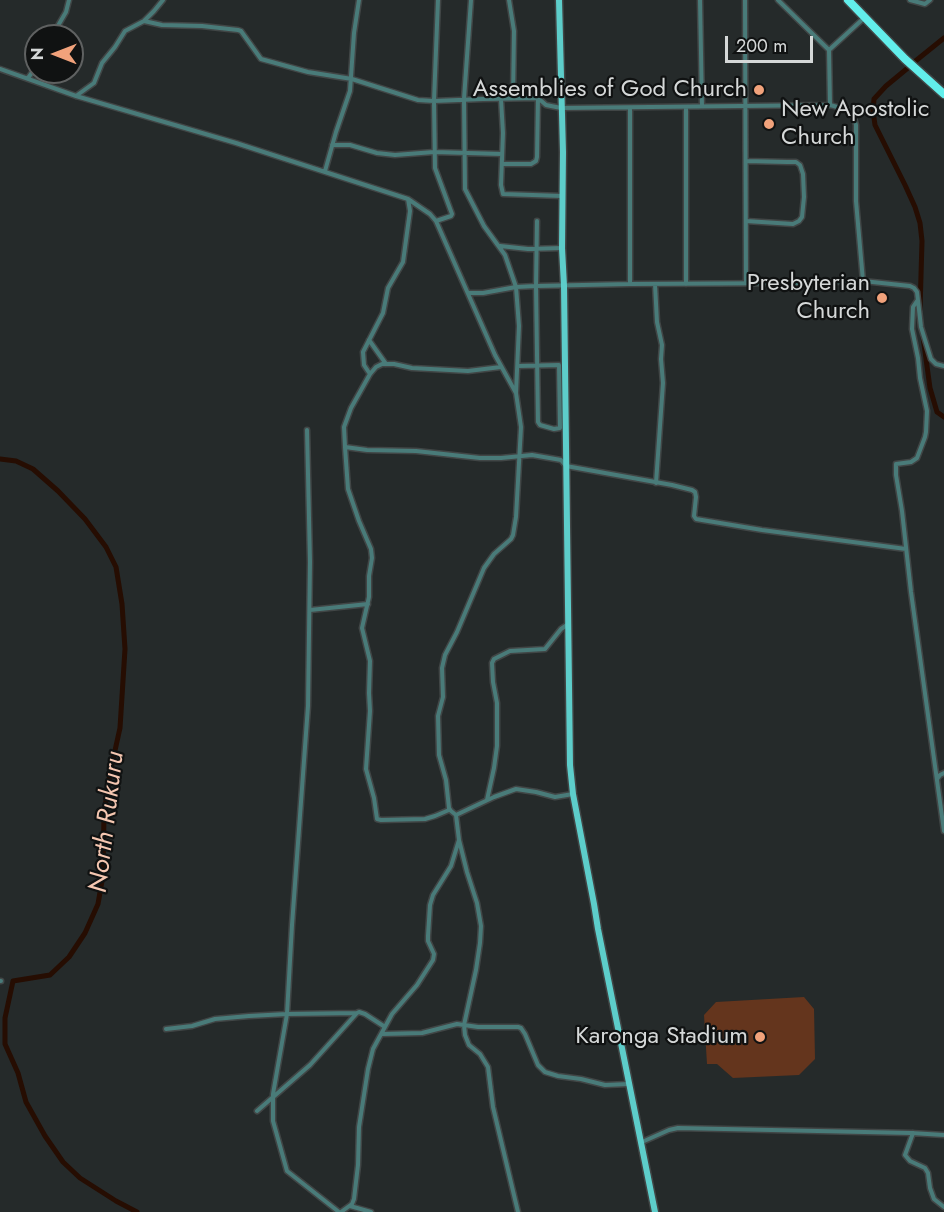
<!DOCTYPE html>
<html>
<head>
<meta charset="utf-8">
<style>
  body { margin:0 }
  #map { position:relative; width:944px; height:1212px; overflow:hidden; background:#252a2a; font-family:Jost,sans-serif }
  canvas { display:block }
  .north { position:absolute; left:24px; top:24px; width:60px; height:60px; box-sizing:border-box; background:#101212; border:2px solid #5f6161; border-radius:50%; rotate:270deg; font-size:16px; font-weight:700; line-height:24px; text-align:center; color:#d5d8d8 }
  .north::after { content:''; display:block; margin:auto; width:21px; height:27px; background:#f1a27b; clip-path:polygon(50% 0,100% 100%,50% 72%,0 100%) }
  .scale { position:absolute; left:725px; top:36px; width:88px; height:27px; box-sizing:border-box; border:3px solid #d5d8d8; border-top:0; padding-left:8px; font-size:18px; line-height:21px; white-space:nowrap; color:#d5d8d8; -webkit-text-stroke:4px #101212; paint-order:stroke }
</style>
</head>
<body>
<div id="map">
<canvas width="944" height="1212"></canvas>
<div class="north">N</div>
<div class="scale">200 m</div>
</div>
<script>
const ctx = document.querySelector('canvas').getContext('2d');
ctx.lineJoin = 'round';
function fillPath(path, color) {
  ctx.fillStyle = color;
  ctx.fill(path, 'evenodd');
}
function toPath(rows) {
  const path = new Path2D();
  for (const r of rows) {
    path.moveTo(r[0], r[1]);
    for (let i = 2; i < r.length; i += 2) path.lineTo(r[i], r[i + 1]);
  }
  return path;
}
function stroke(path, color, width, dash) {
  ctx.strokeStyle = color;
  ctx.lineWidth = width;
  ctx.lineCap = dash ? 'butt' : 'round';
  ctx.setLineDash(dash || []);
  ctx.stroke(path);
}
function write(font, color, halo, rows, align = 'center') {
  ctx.font = font + ' Jost,sans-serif';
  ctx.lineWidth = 4.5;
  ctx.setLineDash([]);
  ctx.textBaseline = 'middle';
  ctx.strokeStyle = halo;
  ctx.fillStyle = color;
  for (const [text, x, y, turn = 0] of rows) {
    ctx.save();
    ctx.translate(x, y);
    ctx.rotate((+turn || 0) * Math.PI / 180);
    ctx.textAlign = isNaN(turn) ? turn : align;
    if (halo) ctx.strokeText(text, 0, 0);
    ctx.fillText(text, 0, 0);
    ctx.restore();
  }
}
fillPath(toPath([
  [804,997,814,1009,815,1059,799,1075,733,1078,717,1064,707,1064,704,1015,716,1002]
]), '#64351d');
stroke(toPath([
  [913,63,944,38],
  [909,67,886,86,874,99,873,111,875,125,905,185,915,207,920,223,922,241,920,310],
  [923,337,930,388,937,412,944,417],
  [0,459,16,461,33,469,58,491,85,519,106,547,116,567,122,604,125,649,120,728,110,773,104,814,103,875,98,904,85,933,69,957,50,975,13,981,5,1018,5,1044,18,1073,26,1102,45,1136,63,1162,80,1178,116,1201,137,1212]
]), '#260d02', 5);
const street = toPath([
  [471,0,464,99,465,189,484,226,505,255,516,287,519,326,516,393],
  [509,0,514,31,513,98],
  [700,0,702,106],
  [745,0,746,283],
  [778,0,829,50],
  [910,0,925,4,930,0],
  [144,21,162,25,202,26,238,30,241,31,261,59,308,72,352,79,418,100,434,101,483,99,538,98,546,105,561,108,830,105],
  [52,36,66,12,69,0],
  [0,69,76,96,236,143,408,199,430,214,436,221,495,355,516,393,521,427,516,517,513,535,511,539,494,554,484,568,457,632,445,655,442,668,443,697,438,716,439,755,446,780,449,808,451,811,456,815,459,840,467,872,477,903,481,926,480,943,476,970,464,1025,465,1035,469,1045,480,1054,488,1067,493,1107,518,1212],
  [28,78,36,67],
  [76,96,94,83,102,63,115,47,125,31,144,21,154,11,163,0],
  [501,99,503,133,501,185,503,194,562,196],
  [686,107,686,284],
  [332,145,350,145,377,153,395,155,434,152,502,154],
  [746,161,787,162,796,162,800,165,803,174,804,197,802,217,799,221,793,224,746,221],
  [502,164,531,164,536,161,537,157,538,98],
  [325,171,336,132,350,91,354,33,359,0],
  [436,221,451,216,452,214,435,168,434,101,438,0],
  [537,221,536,286,538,422,540,425,554,429,560,428,559,365],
  [500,246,528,249,562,248],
  [863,281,856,201,856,125,854,118,848,110,830,105,829,50,864,18],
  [630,284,630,108],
  [655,284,657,322,662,345,661,359,663,383,656,483],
  [469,293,483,293,516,287,536,286,630,284,803,283,863,281,910,286,914,288,917,292,921,327,931,359,936,364,944,366],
  [917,301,913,307,912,329,918,358,920,378,927,411,926,432,925,437,917,458,911,462,896,464,896,475,902,511,911,592,944,831],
  [369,340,386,364],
  [518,366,559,365],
  [370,374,364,365,363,352,383,313,388,288,403,262,410,211,408,199],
  [307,430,310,562,308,706,292,925,287,1014,273,1094,273,1121,287,1171,339,1212],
  [345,447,344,427,351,408,370,374,376,367,382,364,394,364,412,368,468,371,501,367],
  [310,610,368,604],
  [937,779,940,775,944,773],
  [487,800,494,768,497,746,497,703,493,682,492,663,494,659,510,651,545,649,561,629,567,625],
  [449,810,435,816,425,819,381,820,377,819,374,798,366,769,370,711,369,693,370,661,362,628,369,597,369,576,372,558,371,549,359,521,348,489,345,447,367,450,416,451,480,458,501,458,532,455,561,460,566,466,672,485,692,490,695,492,696,497,694,516,696,519,762,530,906,549],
  [456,815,494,797,516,789,536,792,555,797,573,794],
  [0,981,1,981],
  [166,1029,192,1026,215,1019,249,1016,287,1014,357,1013],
  [382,1034,422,1033,457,1024,478,1027,518,1027,521,1028,525,1034,538,1065,545,1072,558,1076,581,1079,605,1085,629,1084],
  [257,1111,310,1065,357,1013,359,1012,365,1014,385,1027],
  [913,1133,905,1155,910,1161,925,1168,928,1173,930,1188,934,1199,944,1207],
  [642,1142,669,1130,678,1128,911,1133,944,1135],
  [350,1206,371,1212],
  [341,1212,352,1204,354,1199,358,1165,359,1127,368,1069,373,1049,392,1014,417,985,433,960,434,954,428,941,428,936,430,905,433,895,451,866,459,840]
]);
const primary = toPath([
  [559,0,563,152,562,248,564,286,570,765,573,794,594,904,598,929,655,1212]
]);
const highway = toPath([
  [848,0,905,59,944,94]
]);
stroke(street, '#414646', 7);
stroke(primary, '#414646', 9);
stroke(highway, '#414646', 11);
stroke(street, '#497b79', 4);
stroke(primary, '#5dcdca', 6);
stroke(highway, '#62eeeb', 8);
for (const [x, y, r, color] of [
  [759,90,6,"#f1a27b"],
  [769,124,6,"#f1a27b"],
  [882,298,6,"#f1a27b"],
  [760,1037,6,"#f1a27b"]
]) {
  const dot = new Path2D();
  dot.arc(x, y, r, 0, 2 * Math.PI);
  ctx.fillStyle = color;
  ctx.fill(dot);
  stroke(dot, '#101212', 2);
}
write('24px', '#d5d8d8', '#101212', [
  ["Assemblies of God Church",747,90],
  ["New Apostolic",781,110,"left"],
  ["Church",781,138,"left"],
  ["Presbyterian",870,284],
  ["Church",870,312],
  ["Karonga Stadium",748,1037]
], 'right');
write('italic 26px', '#f5c7b1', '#101212', [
  ["North Rukuru",108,822,-83]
]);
</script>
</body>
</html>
